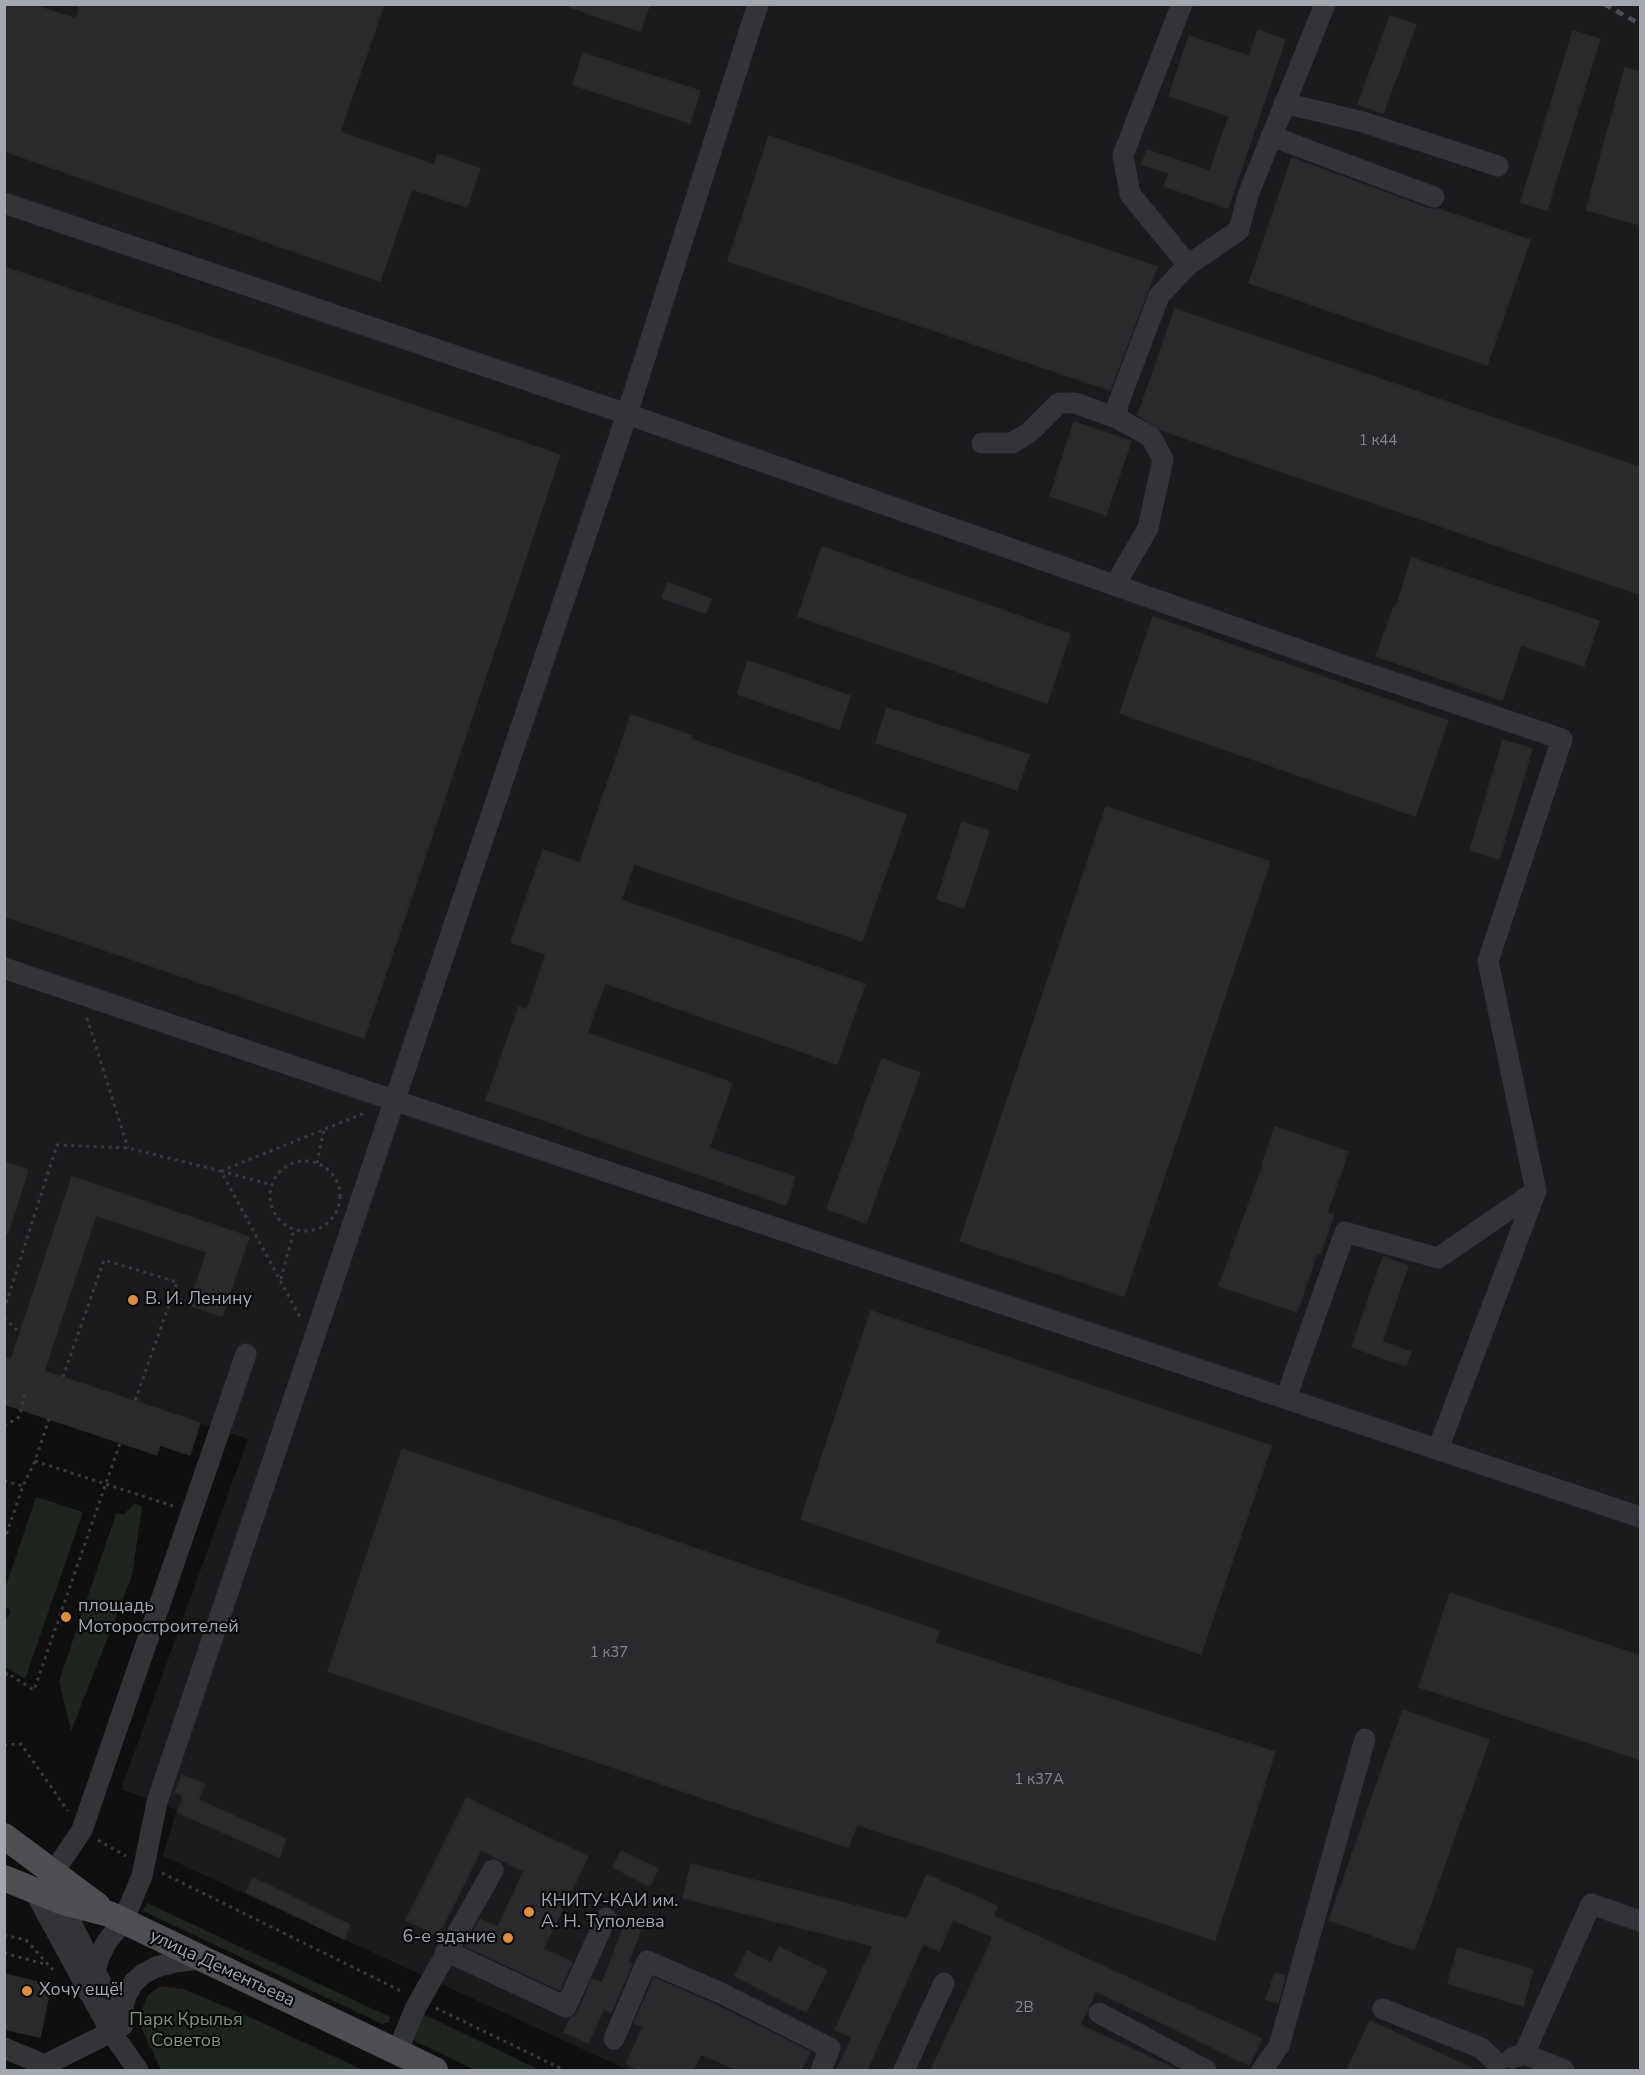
<!DOCTYPE html>
<html>
<head>
<meta charset="utf-8">
<style>
  body { margin:0 }
  #map { position:relative; width:1645px; height:2075px; overflow:hidden; background:#0f0f10; font-family:"Nunito Sans",sans-serif }
  canvas { display:block }
  .frame { position:absolute; inset:0; border:6px solid #a1a8b0; pointer-events:none }
</style>
</head>
<body>
<div id="map">
<canvas width="1645" height="2075"></canvas>
<div class="frame"></div>
</div>
<script>
const ctx = document.querySelector('canvas').getContext('2d');
ctx.lineJoin = 'round';
function fillPath(path, color) {
  ctx.fillStyle = color;
  ctx.fill(path, 'evenodd');
}
function toPath(rows) {
  const path = new Path2D();
  for (const r of rows) {
    if (r.length === 3) {
      path.moveTo(r[0] + r[2], r[1]);
      path.arc(r[0], r[1], r[2], 0, 2 * Math.PI);
      continue;
    }
    path.moveTo(r[0], r[1]);
    for (let i = 2; i < r.length; i += 2) path.lineTo(r[i], r[i + 1]);
  }
  return path;
}
function stroke(path, color, width, dash) {
  ctx.strokeStyle = color;
  ctx.lineWidth = width;
  ctx.lineCap = dash ? 'butt' : 'round';
  ctx.setLineDash(dash || []);
  ctx.stroke(path);
}
function write(font, color, halo, rows, align = 'center') {
  ctx.font = font + ' "Nunito Sans",sans-serif';
  ctx.lineWidth = 4.5;
  ctx.setLineDash([]);
  ctx.textBaseline = 'middle';
  ctx.strokeStyle = halo;
  ctx.fillStyle = color;
  for (const [text, x, y, turn = 0] of rows) {
    ctx.save();
    ctx.translate(x, y);
    ctx.rotate((+turn || 0) * Math.PI / 180);
    ctx.textAlign = isNaN(turn) ? turn : align;
    if (halo) ctx.strokeText(text, 0, 0);
    ctx.fillText(text, 0, 0);
    ctx.restore();
  }
}
fillPath(toPath([
  [5,5,1640,5,1640,2070,628,2070,163,1856,177,1810,121,1789,248,1439,5,1358]
]), '#1b1b1d');
fillPath(toPath([
  [36,1497,83,1512,25,1679,5,1667,5,1617,8,1617,11,1613,9,1608,5,1608,5,1589],
  [135,1503,142,1507,132,1576,71,1731,59,1681,116,1514,124,1514],
  [147,1903,390,2017,389,2022,382,2024,143,1911],
  [160,1986,184,1989,254,2019,363,2070,161,2070,142,2029,141,2012,148,1995],
  [419,2012,540,2070,475,2070,410,2039]
]), '#1e241e');
const building = toPath([
  [4,4,30,4,76,19,80,4,384,4,340,132,434,165,438,154,480,169,467,207,412,189,380,281,4,151,4,4],
  [570,4,650,4,640,31,570,7,570,4],
  [1390,16,1416,25,1383,113,1358,104,1390,16],
  [1258,30,1285,40,1228,208,1164,186,1169,173,1142,164,1147,150,1210,171,1229,116,1169,96,1189,36,1249,56,1258,30],
  [1573,31,1600,39,1547,210,1521,202,1573,31],
  [583,53,700,91,690,123,573,85,583,53],
  [1625,68,1641,72,1641,225,1586,210,1625,68],
  [769,136,1157,267,1110,390,728,261,769,136],
  [1292,158,1430,209,1438,209,1530,240,1487,365,1249,283,1292,158],
  [4,267,560,455,364,1038,4,916,4,267],
  [1175,309,1641,468,1641,595,1161,430,1138,415,1175,309],
  [1074,422,1131,441,1106,515,1050,496,1074,422],
  [822,547,1070,634,1047,703,798,616,822,547],
  [1412,558,1599,621,1584,666,1521,645,1502,700,1376,656,1394,607,1396,607,1412,558],
  [668,583,711,599,706,613,662,598,668,583],
  [1153,617,1448,721,1415,816,1120,713,1153,617],
  [748,661,850,696,839,729,737,694,748,661],
  [887,708,1029,755,1017,790,876,743,887,708],
  [631,715,692,736,691,739,906,815,862,941,634,864,621,900,865,984,837,1064,605,983,587,1033,732,1083,709,1148,795,1177,786,1205,486,1100,519,1007,527,1010,546,954,511,942,543,850,580,863,631,715],
  [1503,740,1532,749,1499,859,1470,850,1503,740],
  [1106,807,1270,862,1124,1296,960,1241,1106,807],
  [962,822,989,831,964,908,937,899,962,822],
  [882,1059,920,1073,866,1223,827,1209,882,1059],
  [1275,1127,1348,1152,1327,1213,1334,1215,1320,1254,1317,1253,1297,1312,1219,1286,1263,1165,1262,1165,1275,1127],
  [4,1162,28,1170,8,1233,4,1232,4,1162],
  [72,1177,249,1237,222,1316,189,1305,207,1252,96,1215,44,1371,200,1423,190,1455,160,1445,157,1455,4,1404,4,1358,11,1360,72,1177],
  [1383,1257,1408,1266,1382,1342,1411,1352,1406,1366,1352,1347,1383,1257],
  [871,1311,1271,1446,1201,1654,801,1519,871,1311],
  [402,1449,939,1631,935,1643,1275,1752,1215,1940,857,1825,848,1847,328,1671,402,1449],
  [1450,1593,1641,1656,1641,1760,1419,1687,1450,1593],
  [1403,1710,1489,1740,1414,1950,1329,1920,1403,1710],
  [182,1775,205,1785,198,1800,286,1839,279,1857,177,1812,184,1797,175,1792,182,1775],
  [467,1798,588,1857,543,1949,572,1962,560,1990,465,1946,480,1919,498,1927,524,1871,481,1850,438,1936,406,1920,467,1798],
  [621,1851,658,1869,650,1886,613,1867,621,1851],
  [691,1864,907,1919,927,1875,997,1906,993,1916,1262,2039,1249,2065,1096,1991,1080,2025,1177,2070,931,2070,993,1937,953,1920,939,1951,923,1944,867,2070,837,2070,852,2037,835,2030,873,1946,683,1898,691,1864],
  [253,1878,350,1925,344,1939,246,1892,253,1878],
  [625,1923,641,1929,628,1963,632,1964,611,2013,604,2009,588,2043,564,2032,570,2019,578,2012,592,1979,602,1983,625,1923],
  [779,1947,827,1971,806,2012,735,1976,747,1951,771,1963,779,1947],
  [1458,1948,1533,1970,1523,2006,1448,1983,1458,1948],
  [1275,1973,1285,1976,1278,2003,1266,1999,1275,1973],
  [4,1974,51,1985,40,2037,4,2029,4,1974],
  [654,1978,716,2005,810,2052,801,2070,737,2070,701,2054,693,2070,639,2070,626,2064,643,2027,634,2023,654,1978],
  [1370,2021,1475,2070,1347,2070,1370,2021]
]);
fillPath(building, '#2a2a2c');
stroke(building, '#29292c', 1.5);
stroke(toPath([
  [87,1018,128,1148],
  [305,1196,35],
  [317,1163,324,1129],
  [221,1171,367,1112],
  [221,1171,272,1185],
  [281,1279,294,1230],
  [4,1310,57,1145,128,1148,221,1171,300,1317],
  [4,1318,20,1333],
  [63,1377,104,1260,177,1282,135,1401],
  [4,1426,19,1417,25,1393],
  [35,1461,173,1506],
  [4,1481,23,1486],
  [4,1541,23,1486,35,1461,49,1419],
  [4,1683,7,1673,34,1690,120,1443],
  [4,1745,21,1744,68,1811],
  [98,1840,126,1856],
  [162,1873,403,1992],
  [4,1935,26,1940,54,1971],
  [4,1953,48,1965],
  [436,2008,564,2070]
]), '#383b3d', 3, [3, 4.5]);
stroke(toPath([
  [1182,4,1123,155,1130,194,1188,265],
  [1284,103,1363,122,1498,166],
  [1271,136,1434,197],
  [4,203,627,414,1342,665,1562,739,1488,961,1536,1191,1438,1449],
  [982,443,1012,443,1030,432,1059,403,1075,403,1117,418],
  [1115,585,1148,528,1163,459,1151,437,1117,418,1118,404,1159,296,1188,265,1239,230,1248,195,1325,4],
  [4,968,396,1101,1640,1517],
  [1286,1398,1345,1232,1438,1258,1536,1191],
  [53,1873,82,1830,246,1354],
  [35,1892,111,2032,138,2070],
  [63,1902,74,1929,122,2024],
  [446,1951,566,2007,606,1918],
  [89,1993,99,1957,106,1943,123,1921,142,1876,157,1802,627,414,758,4],
  [1383,2009,1481,2048,1497,2063],
  [1099,2013,1206,2070],
  [123,2025,123,2006,126,1996,133,1983,143,1974,156,1967,175,1962,200,1959],
  [614,2039,647,1961,721,1993,830,2048,821,2070],
  [4,2048,45,2065],
  [397,2052,415,2009,493,1870],
  [1524,2054,1591,1904,1640,1921],
  [1512,2058,1524,2054,1564,2070],
  [48,2070,45,2065,111,2032],
  [904,2070,944,1983],
  [1262,2070,1279,2046,1365,1739]
]), '#323437', 21);
stroke(toPath([
  [4,1836,98,1906],
  [4,1878,63,1902,109,1914,435,2070]
]), '#4d4f53', 26);
stroke(toPath([
  [1604,4,1640,24]
]), '#4b4e51', 4.5, [8, 6]);
for (const [x, y, r, color] of [
  [133,1300,6,"#de8d39"],
  [66,1617,6,"#de8d39"],
  [529,1912,6,"#de8d39"],
  [508,1938,6,"#de8d39"],
  [27,1991,6,"#de8d39"]
]) {
  const dot = new Path2D();
  dot.arc(x, y, r, 0, 2 * Math.PI);
  ctx.fillStyle = color;
  ctx.fill(dot);
  stroke(dot, '#0a0a0b', 2);
}
write('15px', '#83888f', null, [
  ["1 к44",1378,441],
  ["1 к37",609,1653],
  ["1 к37А",1039,1780],
  ["2В",1024,2008]
]);
write('18px', '#a1a8b0', '#0a0a0b', [
  ["В. И. Ленину",145,1300],
  ["площадь",78,1607],
  ["Моторостроителей",78,1628],
  ["КНИТУ-КАИ им.",541,1902],
  ["А. Н. Туполева",541,1923],
  ["6-е здание",496,1938,"right"],
  ["Хочу ещё!",39,1991]
], 'left');
write('18px', '#a1a8b0', '#0a0a0b', [
  ["улица Дементьева",222,1969,25]
]);
write('18px', '#7d997a', '#0a0a0b', [
  ["Парк Крылья",186,2021],
  ["Советов",186,2042]
]);
</script>
</body>
</html>
